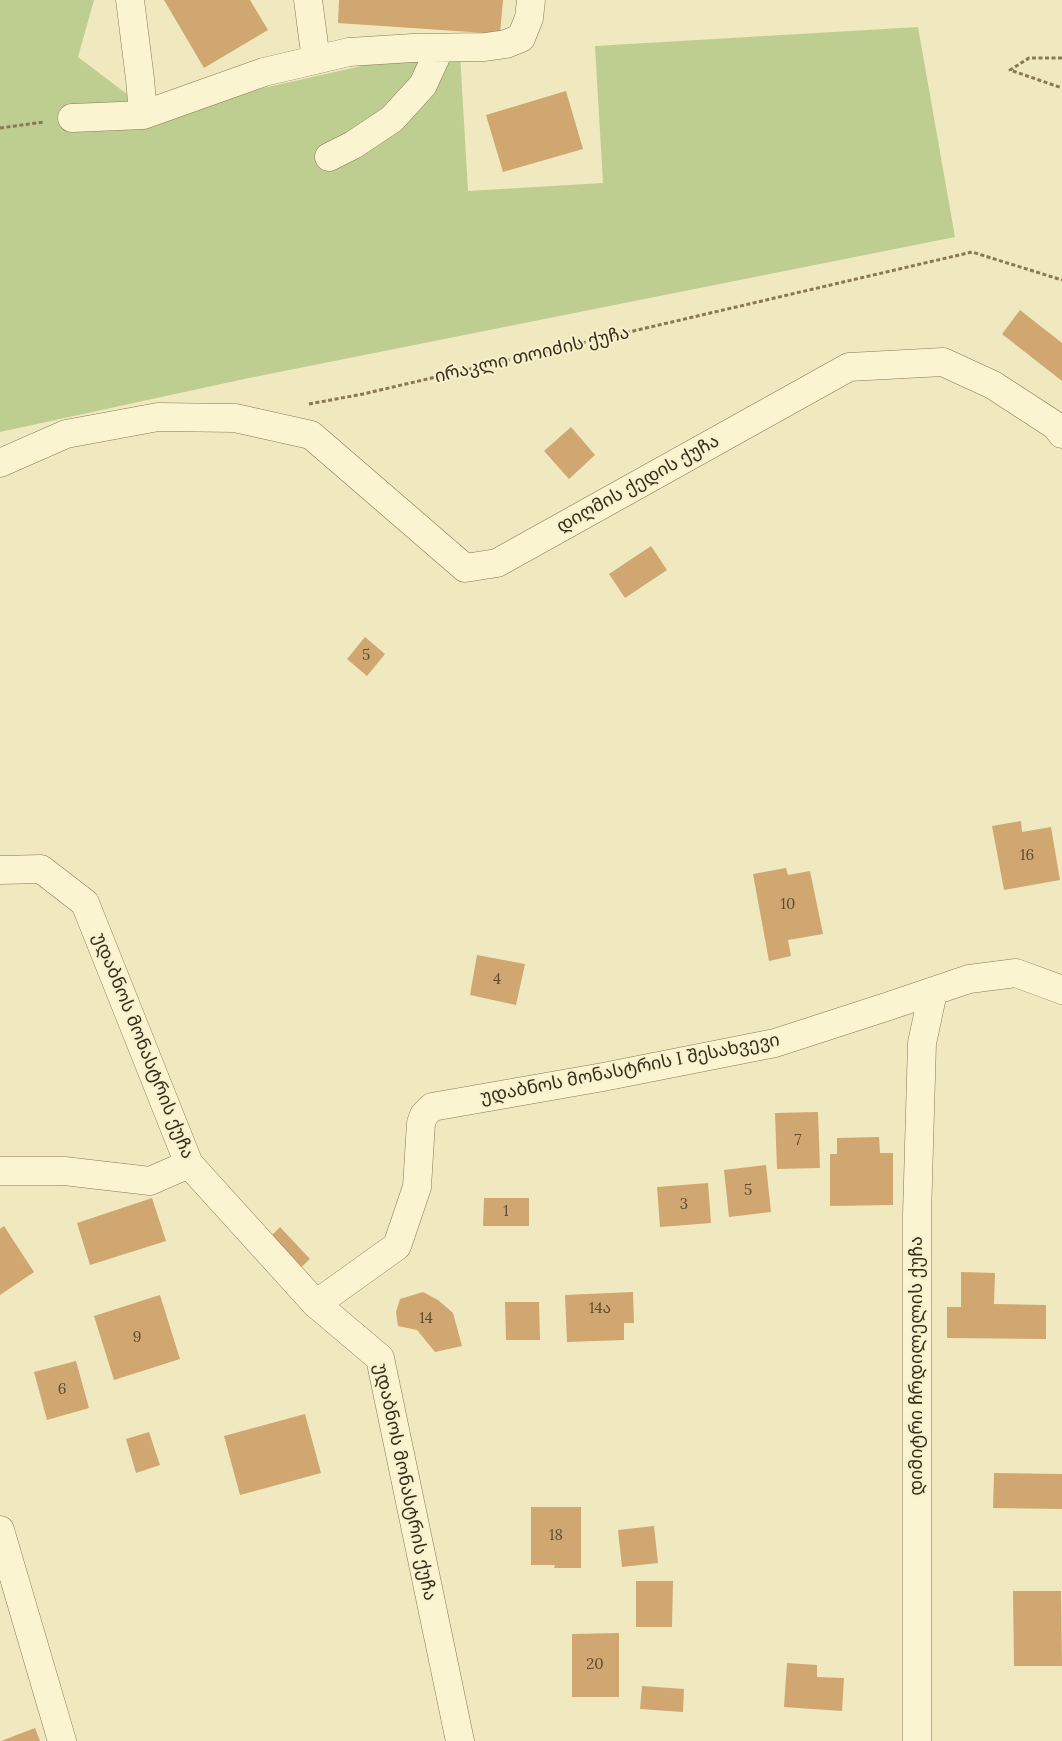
<!DOCTYPE html>
<html>
<head>
<meta charset="utf-8">
<style>
  body { margin:0 }
  canvas { display:block; background:#f0e8be }
</style>
</head>
<body>
<canvas width="1062" height="1741"></canvas>
<script>
const ctx = document.querySelector('canvas').getContext('2d');
ctx.lineJoin = 'round';
function fillPath(path, color) {
  ctx.fillStyle = color;
  ctx.fill(path, 'evenodd');
}
function toPath(rows) {
  const path = new Path2D();
  for (const r of rows) {
    path.moveTo(r[0], r[1]);
    for (let i = 2; i < r.length; i += 2) path.lineTo(r[i], r[i + 1]);
  }
  return path;
}
function stroke(path, color, width, dash) {
  ctx.strokeStyle = color;
  ctx.lineWidth = width;
  ctx.lineCap = dash ? 'butt' : 'round';
  ctx.setLineDash(dash || []);
  ctx.stroke(path);
}
function write(font, color, halo, rows, align = 'center') {
  ctx.font = font + ' Lora,"Noto Sans Georgian",serif';
  ctx.lineWidth = 4;
  ctx.setLineDash([]);
  ctx.textBaseline = 'middle';
  ctx.strokeStyle = halo;
  ctx.fillStyle = color;
  for (const [text, x, y, turn = 0] of rows) {
    ctx.save();
    ctx.translate(x, y);
    ctx.rotate((+turn || 0) * Math.PI / 180);
    ctx.textAlign = isNaN(turn) ? turn : align;
    if (halo) ctx.strokeText(text, 0, 0);
    ctx.fillText(text, 0, 0);
    ctx.restore();
  }
}
fillPath(toPath([
  [0,0,94,0,78,57,152,113,397,58,460,54,468,191,603,183,595,46,918,27,955,237,249,378,0,432]
]), '#bece91');
fillPath(toPath([
  [164,0,250,0,268,30,204,68],
  [339,0,503,0,500,34,338,23],
  [566,91,583,149,503,172,486,115],
  [1020,310,1062,343,1062,381,1002,334],
  [571,427,595,455,569,479,544,451],
  [651,546,667,570,625,598,609,574],
  [365,637,385,654,367,676,347,659],
  [1021,821,1022,832,1051,827,1060,880,1004,890,992,826],
  [786,868,788,875,810,871,823,934,788,940,791,956,769,961,753,874],
  [477,955,525,964,516,1005,470,995],
  [818,1112,820,1168,777,1169,775,1113],
  [879,1137,880,1153,893,1153,893,1205,830,1206,830,1154,837,1154,837,1138],
  [766,1165,771,1212,729,1217,724,1170],
  [708,1183,711,1223,660,1227,657,1187],
  [152,1198,166,1241,90,1265,77,1223],
  [484,1198,529,1198,529,1226,483,1226],
  [4,1226,34,1272,0,1295,0,1229],
  [280,1227,310,1259,293,1275,263,1244],
  [961,1272,995,1273,994,1304,1046,1305,1046,1339,947,1338,947,1307,961,1307],
  [423,1292,438,1300,453,1313,462,1346,435,1352,417,1330,398,1326,396,1312,400,1299],
  [633,1292,634,1323,624,1323,624,1340,567,1342,565,1295],
  [160,1295,180,1359,114,1380,94,1316],
  [505,1302,539,1302,540,1340,506,1340],
  [76,1361,89,1408,47,1420,34,1372],
  [305,1414,321,1473,240,1495,224,1436],
  [149,1432,160,1465,136,1473,126,1439],
  [994,1473,1062,1474,1062,1509,993,1508],
  [531,1507,581,1507,581,1568,554,1568,555,1565,531,1565],
  [654,1526,658,1563,622,1567,618,1530],
  [636,1581,673,1581,672,1627,636,1627],
  [1013,1591,1061,1591,1062,1666,1014,1666],
  [619,1633,619,1697,572,1697,572,1634],
  [787,1663,817,1665,817,1677,844,1678,842,1711,784,1707],
  [642,1686,684,1689,683,1712,640,1709],
  [35,1728,40,1741,1,1741]
]), '#d0a771');
const minor = toPath([
  [130,0,140,79,143,115],
  [308,0,316,60],
  [72,118,143,115,264,72,349,52,413,48,485,47,506,44,521,38,529,18,531,0],
  [329,157,353,145,392,119,423,85,440,48],
  [0,463,66,434,158,417,235,418,311,435,465,568,497,563,849,367,943,362,993,385,1056,426,1062,434],
  [0,870,41,869,85,903,189,1164,316,1304,380,1358,460,1741],
  [0,1171,64,1171,150,1181,189,1164],
  [316,1304,397,1246,417,1187,421,1123,424,1115,432,1107,603,1077,775,1043,886,1007,969,979,1016,973,1062,990],
  [0,1530,62,1741],
  [917,1741,917,1215,922,1043,933,992]
]);
stroke(minor, '#897856', 29);
stroke(toPath([
  [1062,58,1029,58,1010,70,1062,88],
  [0,128,44,122],
  [309,404,363,394,972,252,1062,280]
]), '#897856', 3, [4, 2.5]);
stroke(minor, '#faf4d1', 28);
write('15px', '#5d4c30', null, [
  ["5",366,656],
  ["16",1027,856],
  ["10",788,905],
  ["4",497,980],
  ["7",798,1141],
  ["5",748,1191],
  ["3",684,1205],
  ["1",506,1212],
  ["14ა",600,1309],
  ["14",426,1319],
  ["9",137,1338],
  ["6",62,1390],
  ["18",556,1536],
  ["20",595,1665]
]);
write('18px', '#372d1b', '#f7f1cd', [
  ["ირაკლი თოიძის ქუჩა",532,355,-13],
  ["დიღმის ქედის ქუჩა",638,484,-29],
  ["უდაბნოს მონასტრის ქუჩა",143,1046,68],
  ["უდაბნოს მონასტრის I შესახვევი",630,1069,-11],
  ["დიმიტრი ჩრდილელის ქუჩა",917,1366,-90],
  ["უდაბნოს მონასტრის ქუჩა",405,1482,78]
]);
</script>
</body>
</html>
